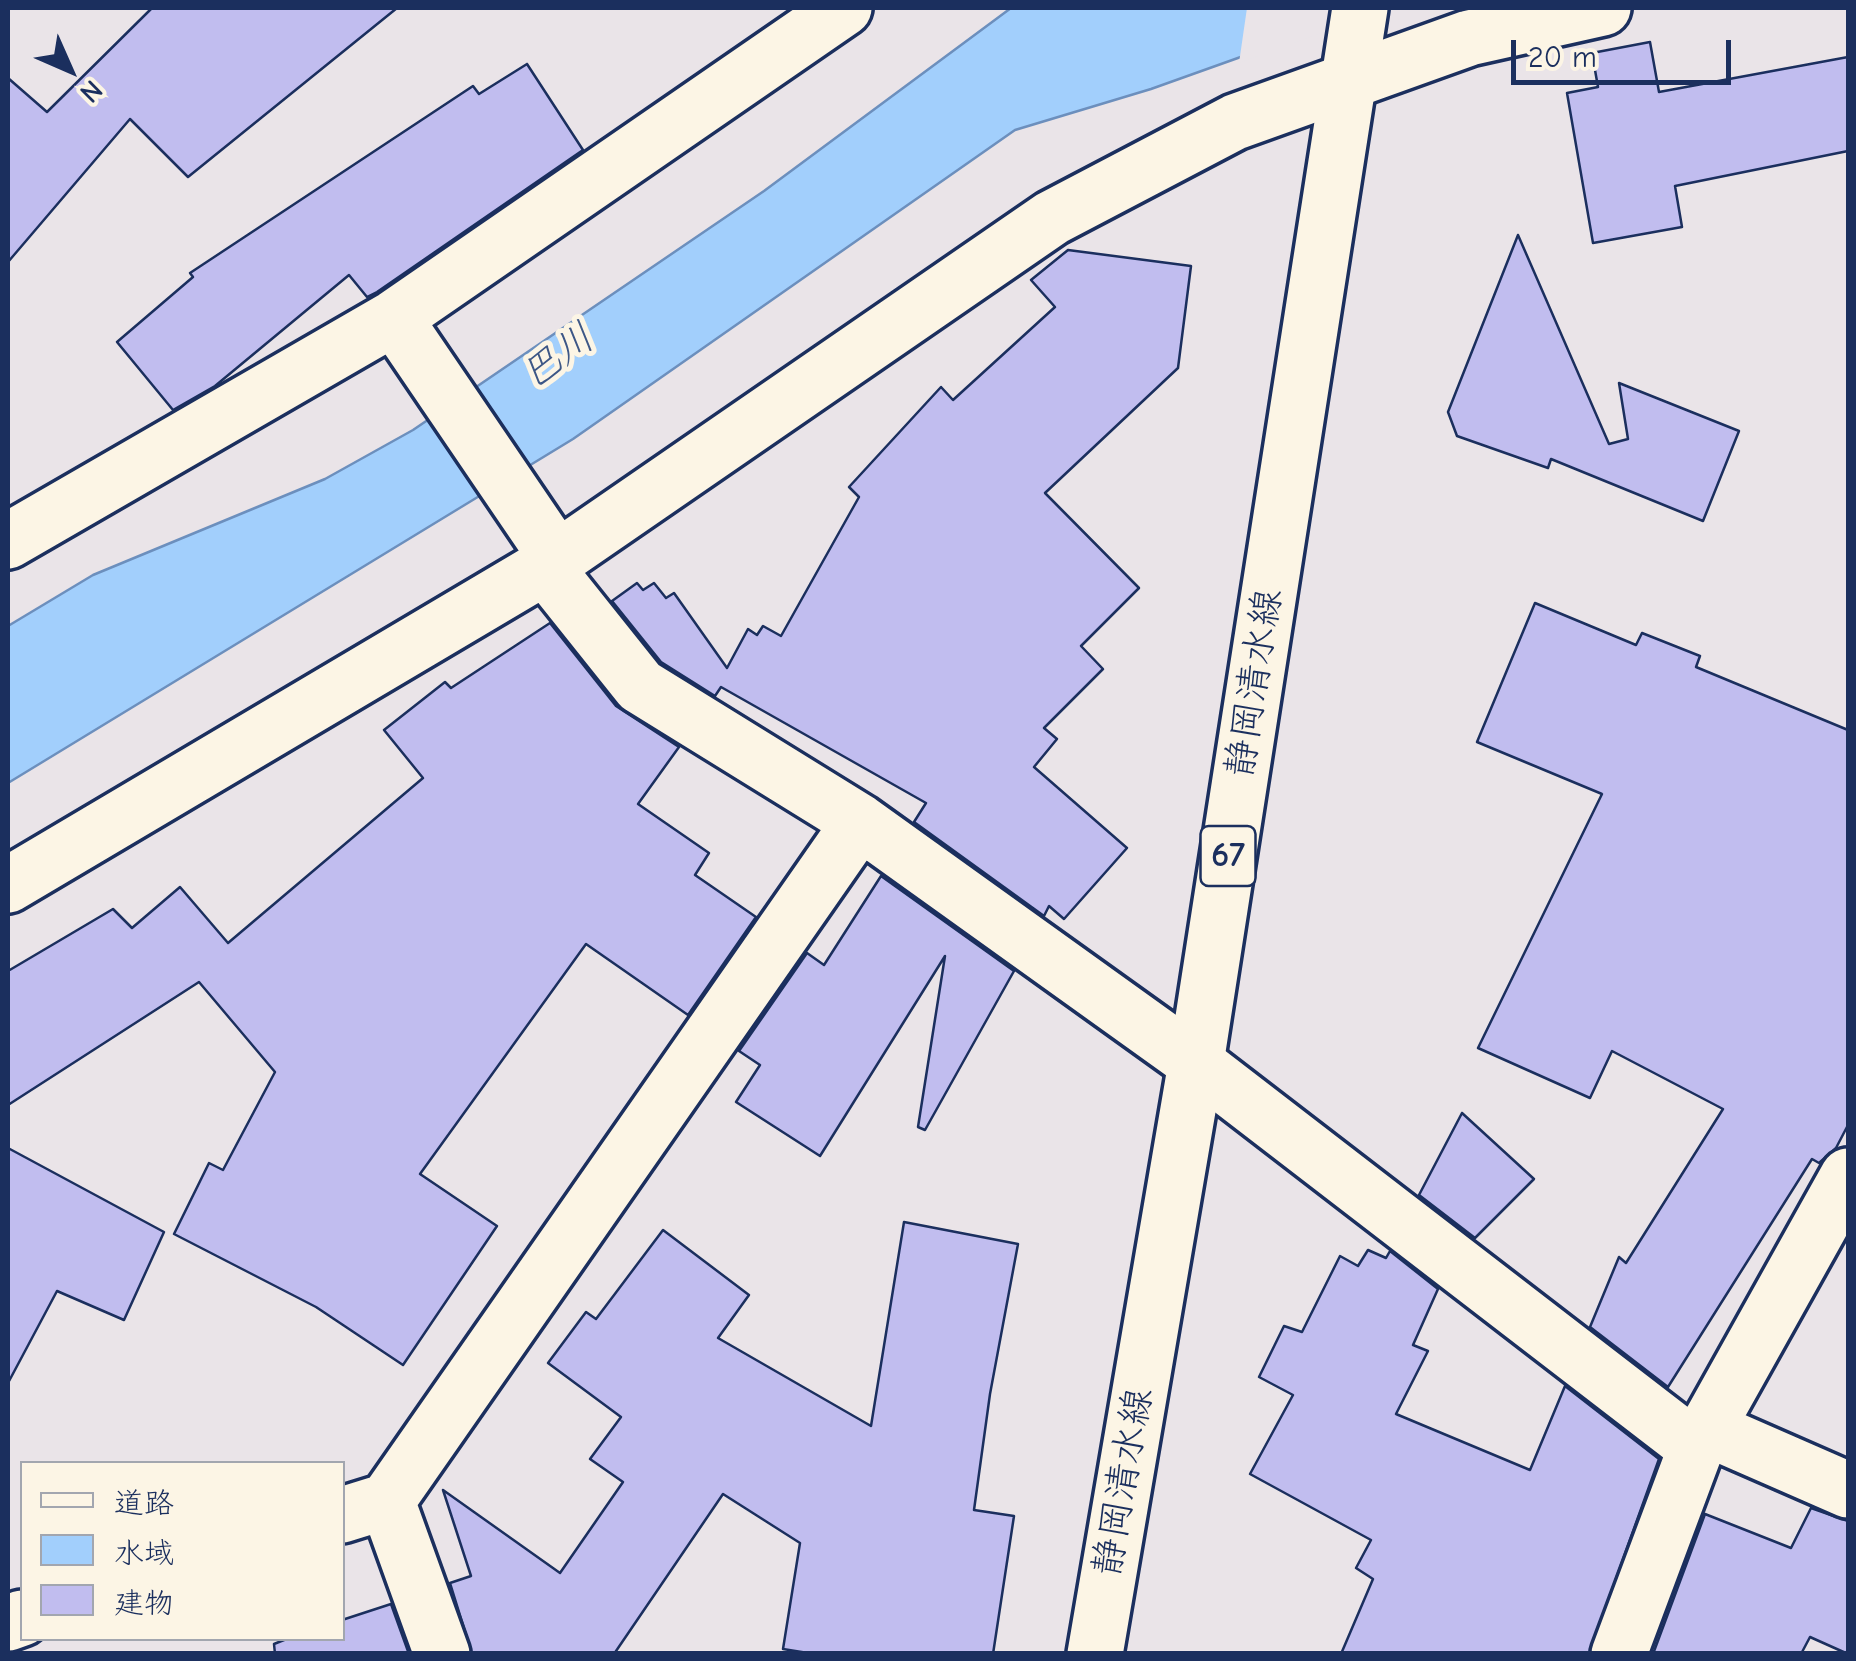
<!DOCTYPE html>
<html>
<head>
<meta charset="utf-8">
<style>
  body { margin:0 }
  #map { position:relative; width:1856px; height:1661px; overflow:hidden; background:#eae4e8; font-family:"Comic Neue","Klee One",sans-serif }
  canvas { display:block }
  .frame { position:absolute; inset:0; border:10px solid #1b2f5e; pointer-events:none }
  .legend { position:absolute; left:20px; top:1461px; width:325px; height:180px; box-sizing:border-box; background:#fcf5e5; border:2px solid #a2a6af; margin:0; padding:12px 18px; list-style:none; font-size:30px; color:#1b2f5e }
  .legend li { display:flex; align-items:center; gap:20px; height:50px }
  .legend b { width:50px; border:2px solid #a2a6af }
  .north { position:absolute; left:20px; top:20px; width:100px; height:100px; -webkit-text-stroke:8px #fcf5e5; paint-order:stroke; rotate:135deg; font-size:28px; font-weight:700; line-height:40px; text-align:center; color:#1b2f5e }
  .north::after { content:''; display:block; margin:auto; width:35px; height:45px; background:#1b2f5e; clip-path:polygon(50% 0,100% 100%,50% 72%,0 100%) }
  .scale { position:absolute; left:1511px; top:40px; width:220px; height:45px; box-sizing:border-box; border:5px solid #1b2f5e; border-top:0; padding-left:12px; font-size:30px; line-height:35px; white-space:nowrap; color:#1b2f5e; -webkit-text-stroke:8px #fcf5e5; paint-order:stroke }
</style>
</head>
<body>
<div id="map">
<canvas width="1856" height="1661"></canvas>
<div class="frame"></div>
<ul class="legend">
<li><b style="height:12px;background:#fcf5e5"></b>道路</li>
<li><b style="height:28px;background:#a2cffc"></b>水域</li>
<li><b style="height:28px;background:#c1bdef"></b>建物</li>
</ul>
<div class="north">N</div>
<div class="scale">20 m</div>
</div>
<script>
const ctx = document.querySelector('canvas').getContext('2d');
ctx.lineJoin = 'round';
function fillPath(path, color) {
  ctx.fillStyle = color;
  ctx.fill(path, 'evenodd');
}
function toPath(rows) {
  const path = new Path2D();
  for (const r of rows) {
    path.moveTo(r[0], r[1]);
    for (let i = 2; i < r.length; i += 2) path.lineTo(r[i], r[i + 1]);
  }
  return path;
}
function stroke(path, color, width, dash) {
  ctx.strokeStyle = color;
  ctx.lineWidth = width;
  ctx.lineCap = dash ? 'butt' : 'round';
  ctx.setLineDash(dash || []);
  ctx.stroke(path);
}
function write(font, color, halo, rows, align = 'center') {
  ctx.font = font + ' "Comic Neue","Klee One",sans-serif';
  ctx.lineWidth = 10;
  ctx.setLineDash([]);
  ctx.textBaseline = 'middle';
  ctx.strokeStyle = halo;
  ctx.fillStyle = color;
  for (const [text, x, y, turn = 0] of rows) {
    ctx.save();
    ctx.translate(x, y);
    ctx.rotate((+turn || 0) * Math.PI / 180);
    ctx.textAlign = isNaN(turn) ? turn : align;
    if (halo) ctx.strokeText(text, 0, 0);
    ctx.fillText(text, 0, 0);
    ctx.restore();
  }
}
const water = toPath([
  [1011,8,1378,8,1151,89,1015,130,573,439,8,783,8,626,93,575,325,479,413,430,764,191,1011,8]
]);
fillPath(water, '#a2cffc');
stroke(water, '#6c8fbd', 2.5);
fillPath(toPath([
  [1247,8,1383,8,1379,12,1239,63]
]), '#eae4e8');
const building = toPath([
  [152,8,397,8,188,177,130,119,8,262,8,78,47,112,152,8],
  [1650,42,1659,92,1848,57,1848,151,1675,186,1682,227,1593,243,1567,93,1598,87,1592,53,1650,42],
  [527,64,583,150,377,292,367,297,349,275,215,386,173,410,117,342,193,277,190,273,473,86,479,94,527,64],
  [1518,235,1609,444,1628,439,1619,383,1739,431,1703,521,1551,459,1548,468,1457,436,1448,412,1518,235],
  [1068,250,1191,266,1178,368,1045,493,1139,588,1081,646,1103,669,1044,728,1057,739,1034,767,1127,848,1064,919,1049,906,1044,916,914,822,926,803,721,687,715,696,661,662,612,601,637,583,643,590,654,583,666,598,674,593,727,668,748,629,757,635,763,626,781,636,859,497,849,487,941,387,953,400,1055,307,1031,280,1068,250],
  [1535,603,1636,645,1642,633,1700,656,1696,667,1848,730,1848,1125,1836,1148,1819,1163,1812,1159,1668,1387,1590,1327,1619,1257,1626,1263,1723,1109,1612,1051,1590,1098,1478,1048,1602,794,1477,742,1535,603],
  [550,623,616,706,679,747,638,804,709,853,695,875,756,917,688,1015,586,944,420,1174,497,1226,403,1365,316,1307,174,1234,209,1163,223,1170,275,1072,199,982,8,1105,8,971,113,909,132,928,180,887,228,943,423,778,384,730,445,682,451,688,550,623],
  [881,876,1014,971,925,1130,918,1127,945,956,820,1156,736,1102,760,1065,739,1051,807,953,824,965,881,876],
  [1462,1113,1534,1179,1475,1238,1419,1195,1462,1113],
  [8,1148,164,1232,124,1320,57,1291,8,1383,8,1148],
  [904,1222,1018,1244,990,1394,974,1510,1014,1516,993,1654,814,1654,783,1649,800,1543,723,1494,614,1654,472,1654,450,1583,471,1576,443,1490,560,1573,623,1482,590,1459,621,1417,548,1363,586,1312,596,1319,663,1230,749,1295,718,1338,871,1426,904,1222],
  [1368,1250,1386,1258,1390,1251,1438,1289,1413,1345,1428,1351,1396,1414,1530,1470,1565,1386,1659,1459,1589,1654,1341,1654,1373,1579,1356,1568,1371,1540,1250,1474,1293,1395,1259,1377,1284,1326,1302,1332,1340,1256,1358,1266,1368,1250],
  [1811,1508,1848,1521,1848,1654,1810,1637,1801,1654,1653,1654,1705,1514,1791,1548,1811,1508],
  [391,1604,409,1654,275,1654,274,1644,289,1638,342,1638,342,1620,391,1604]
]);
fillPath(building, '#c1bdef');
stroke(building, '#1b2f5e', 2.5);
const street = toPath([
  [394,318,557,558],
  [8,541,394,318,844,8],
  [545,567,640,686,860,822,1196,1063,1696,1448],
  [8,885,545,567,1052,218,1235,122,1469,38,1603,8],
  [1706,1428,1848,1490],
  [387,1501,442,1654],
  [342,1515,387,1501,860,822],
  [8,1623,22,1618],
  [1619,1654,1696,1448,1848,1176]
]);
const primary = toPath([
  [1095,1654,1196,1063,1360,8]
]);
stroke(street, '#1b2f5e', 62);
stroke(primary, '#1b2f5e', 62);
stroke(street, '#fcf5e5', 55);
stroke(primary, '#fcf5e5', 55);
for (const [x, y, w] of [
  [1228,856,55]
]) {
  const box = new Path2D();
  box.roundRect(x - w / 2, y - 30, w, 60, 8);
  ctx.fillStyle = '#fcf5e5';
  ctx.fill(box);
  stroke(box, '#1b2f5e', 2.5);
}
write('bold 35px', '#1b2f5e', null, [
  ["67",1228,856]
]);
write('38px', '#1b2f5e', '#fcf5e5', [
  ["静岡清水線",1255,683,-81],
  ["静岡清水線",1124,1482,-80]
]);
write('italic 40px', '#3d5786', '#fcf5e5', [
  ["巴川",558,357,-36]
]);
</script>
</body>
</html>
